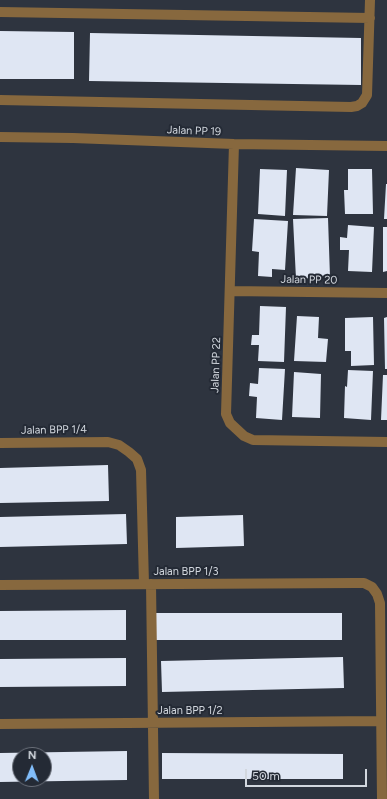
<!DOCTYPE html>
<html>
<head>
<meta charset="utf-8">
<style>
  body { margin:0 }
  #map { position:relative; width:387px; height:799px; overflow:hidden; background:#2e343f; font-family:Figtree,sans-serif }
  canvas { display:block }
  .north { position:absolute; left:12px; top:747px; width:40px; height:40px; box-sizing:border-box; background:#242a35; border:1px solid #6a6f79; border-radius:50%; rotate:1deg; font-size:11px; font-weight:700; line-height:16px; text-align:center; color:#d2d7de }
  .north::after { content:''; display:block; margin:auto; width:14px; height:18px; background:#81bdfa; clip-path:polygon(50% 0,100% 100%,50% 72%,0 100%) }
  .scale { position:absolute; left:245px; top:769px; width:122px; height:18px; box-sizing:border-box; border:2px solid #d2d7de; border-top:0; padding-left:5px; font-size:12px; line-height:14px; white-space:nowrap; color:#d2d7de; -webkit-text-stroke:3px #242a35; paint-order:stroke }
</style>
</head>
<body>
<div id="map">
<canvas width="387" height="799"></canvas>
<div class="north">N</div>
<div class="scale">50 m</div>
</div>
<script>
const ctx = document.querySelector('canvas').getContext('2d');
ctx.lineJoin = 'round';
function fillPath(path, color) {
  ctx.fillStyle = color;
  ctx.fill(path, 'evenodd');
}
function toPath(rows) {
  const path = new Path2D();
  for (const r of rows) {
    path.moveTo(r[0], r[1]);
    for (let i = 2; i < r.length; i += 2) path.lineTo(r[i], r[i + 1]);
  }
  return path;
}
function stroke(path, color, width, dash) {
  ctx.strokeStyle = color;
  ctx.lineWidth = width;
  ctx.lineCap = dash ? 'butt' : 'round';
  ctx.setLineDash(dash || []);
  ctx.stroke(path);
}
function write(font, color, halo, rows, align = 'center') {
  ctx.font = font + ' Figtree,sans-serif';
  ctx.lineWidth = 4;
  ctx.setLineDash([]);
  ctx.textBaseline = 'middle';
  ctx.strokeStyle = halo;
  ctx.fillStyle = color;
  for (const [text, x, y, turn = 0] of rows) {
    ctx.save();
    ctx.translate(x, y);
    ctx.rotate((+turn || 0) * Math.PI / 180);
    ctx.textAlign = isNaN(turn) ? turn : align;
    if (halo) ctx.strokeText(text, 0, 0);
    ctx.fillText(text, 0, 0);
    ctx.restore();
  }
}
fillPath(toPath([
  [0,31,74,32,74,79,0,79],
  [90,33,361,38,361,85,89,81],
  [296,168,329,170,327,216,293,215],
  [260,169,287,170,285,216,258,214],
  [348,169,372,169,373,214,345,214,344,190,348,190],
  [386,184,387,184,387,219,384,219],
  [328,218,330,277,296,279,293,219],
  [254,219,288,221,285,270,272,269,272,277,258,276,259,252,252,251],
  [348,225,374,227,372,272,348,271,349,250,340,250,340,237,347,238],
  [383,227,387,227,387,271,383,272],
  [260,306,286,307,284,362,258,361,259,345,251,345,252,335,259,335],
  [297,316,319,317,318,338,328,339,326,362,294,361],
  [373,317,374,365,351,366,351,351,345,351,345,318],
  [387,317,387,369,385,369,384,318],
  [259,368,285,369,282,420,256,418,257,397,249,396,250,383,258,384],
  [348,370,373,371,371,420,344,418,345,386,347,387],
  [294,372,321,374,320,418,292,417],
  [383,375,387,375,387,420,381,420],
  [108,465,109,501,0,503,0,468],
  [126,514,127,544,0,547,0,517],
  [243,515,244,546,176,548,176,517],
  [126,610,126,640,0,640,0,611],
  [153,613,342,613,342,640,153,640],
  [343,657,344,688,162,692,161,661],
  [126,658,126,686,0,687,0,659],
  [127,751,127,780,0,782,0,753],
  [20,755,44,755,44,779,20,779],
  [162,753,343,754,343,779,162,779]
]), '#dfe6f3');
stroke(toPath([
  [0,12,370,18],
  [0,100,351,107,357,106,362,103,367,95,370,0],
  [0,137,73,138,234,144,387,146],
  [234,144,226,414,230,423,244,436,253,440,387,442],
  [230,291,387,293],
  [0,443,108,442,119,445,129,452,137,459,141,470,144,584],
  [151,584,154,799],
  [0,585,356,583,364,583,372,587,377,594,380,603,382,799],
  [0,724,381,721]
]), '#87683e', 10);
write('11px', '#d2d7de', '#242a35', [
  ["Jalan PP 19",194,131,2],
  ["Jalan PP 20",309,280,1],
  ["Jalan PP 22",216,365,-88],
  ["Jalan BPP 1/4",54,430,-1],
  ["Jalan BPP 1/3",186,572],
  ["Jalan BPP 1/2",190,711]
]);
</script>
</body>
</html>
